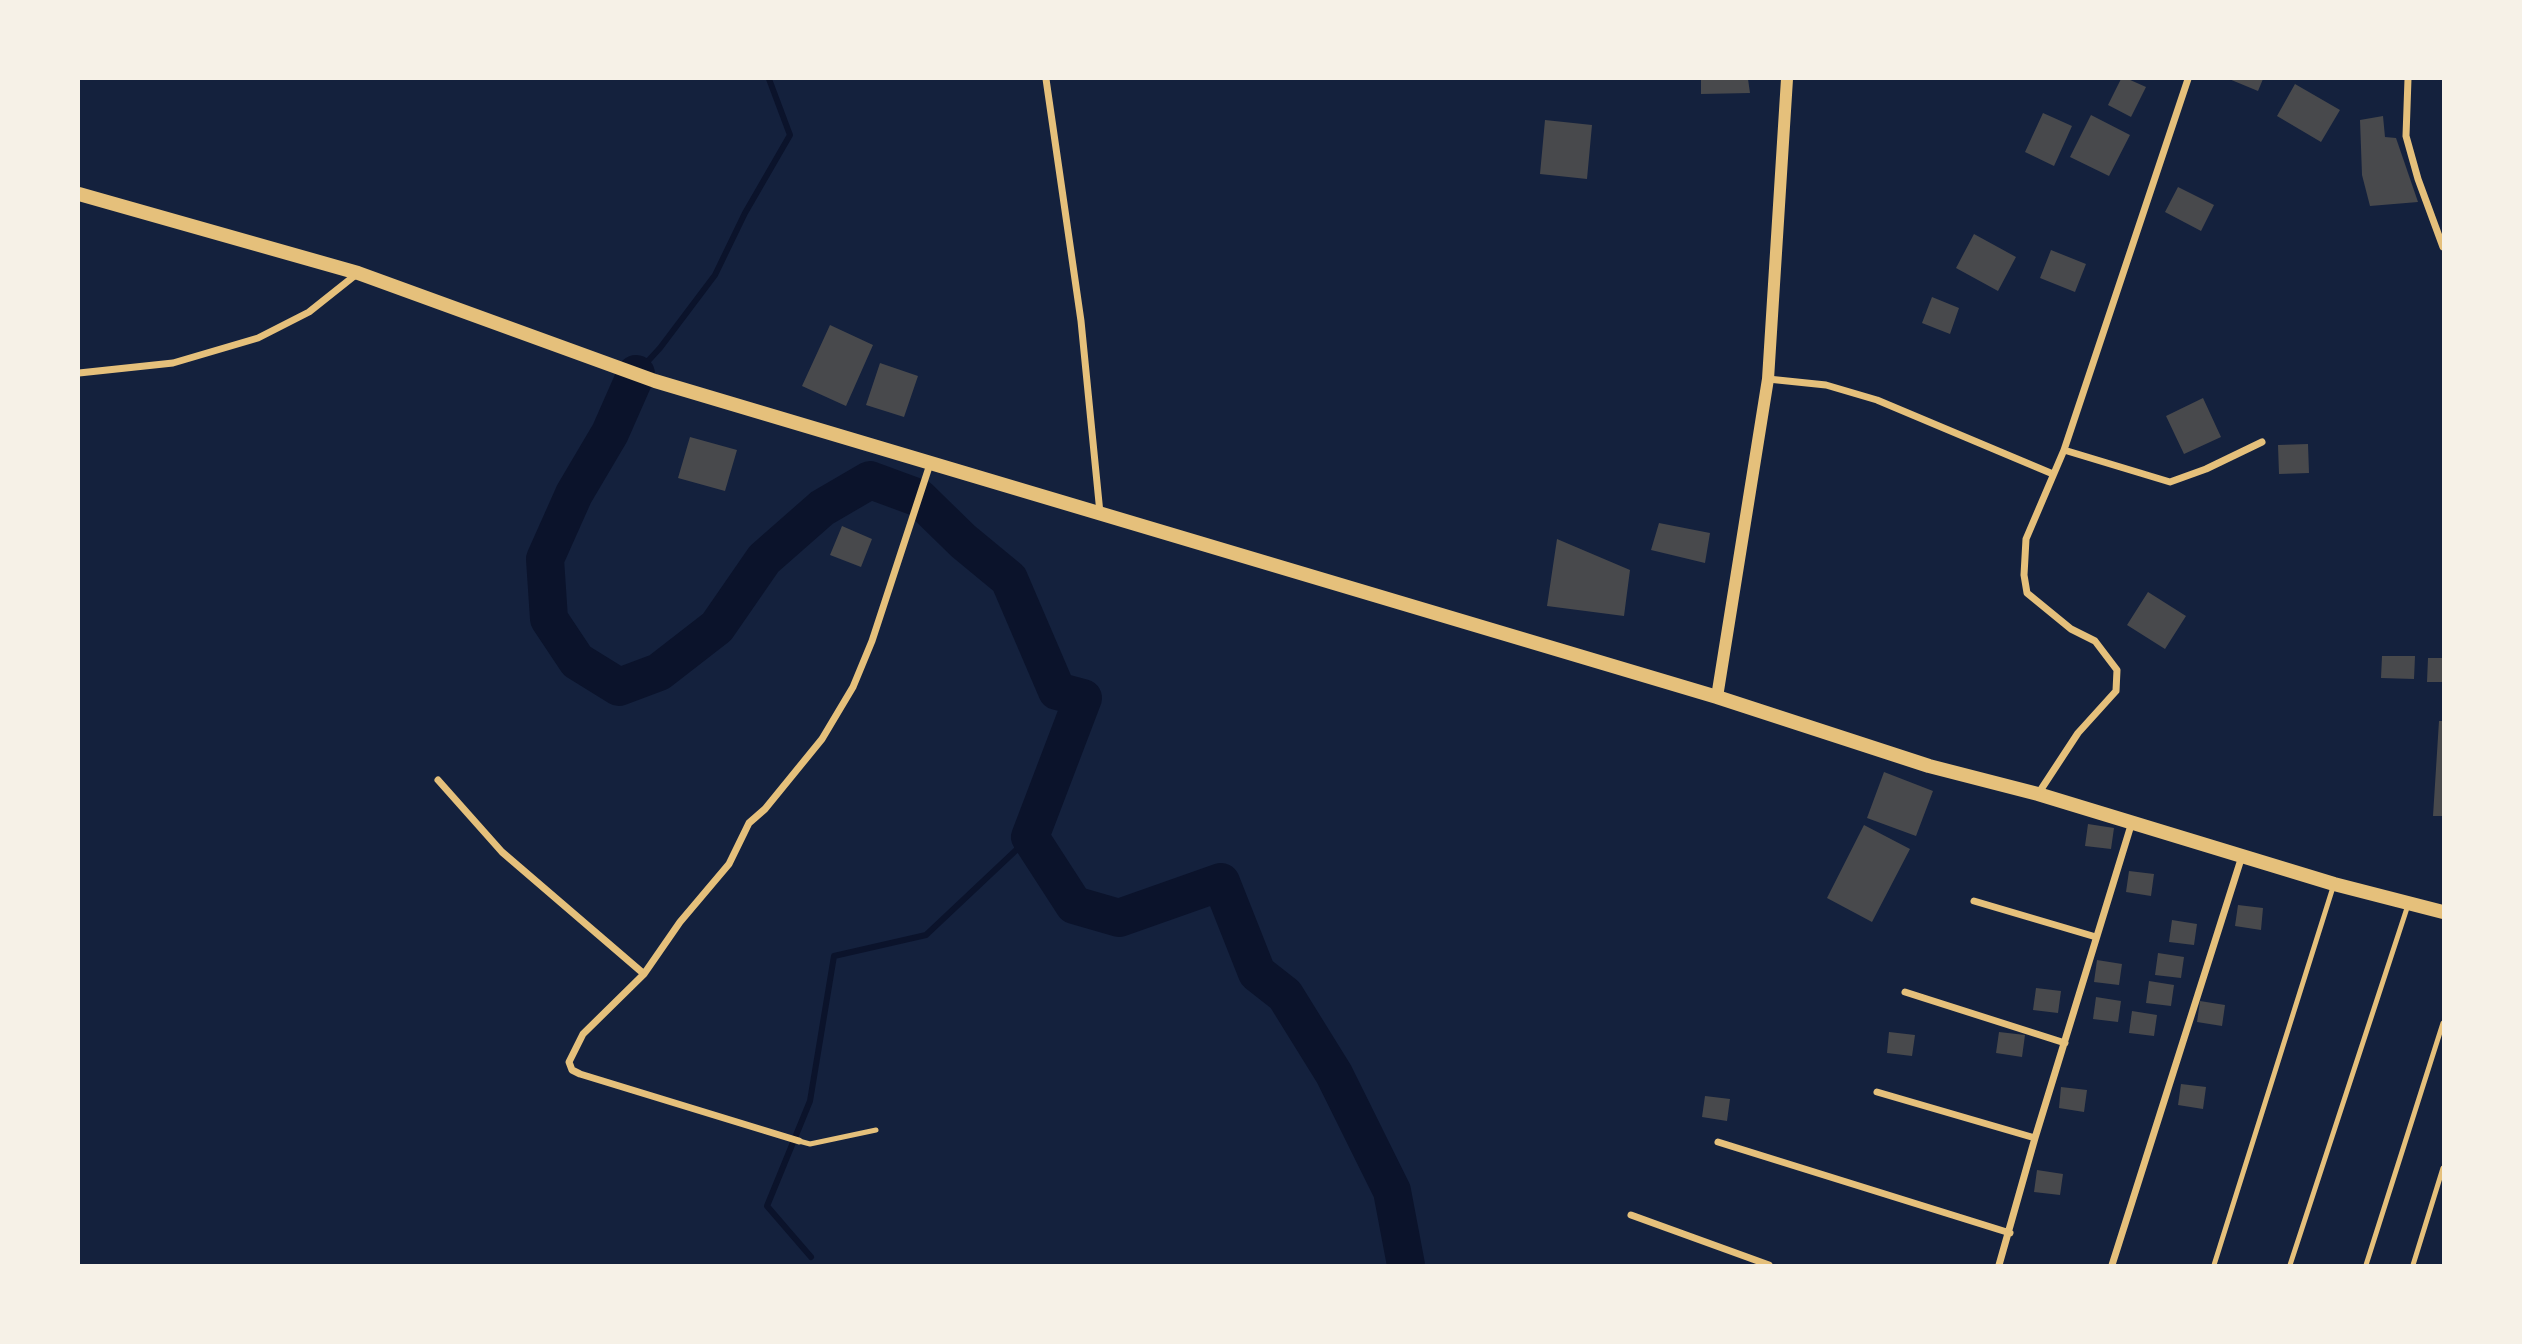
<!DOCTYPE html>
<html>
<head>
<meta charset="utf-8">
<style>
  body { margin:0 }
  #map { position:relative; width:2522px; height:1344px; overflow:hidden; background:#14213d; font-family:Helvetica,sans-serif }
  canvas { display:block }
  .frame { position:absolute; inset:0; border:80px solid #f6f1e7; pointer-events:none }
</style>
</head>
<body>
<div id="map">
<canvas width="2522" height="1344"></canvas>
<div class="frame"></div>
</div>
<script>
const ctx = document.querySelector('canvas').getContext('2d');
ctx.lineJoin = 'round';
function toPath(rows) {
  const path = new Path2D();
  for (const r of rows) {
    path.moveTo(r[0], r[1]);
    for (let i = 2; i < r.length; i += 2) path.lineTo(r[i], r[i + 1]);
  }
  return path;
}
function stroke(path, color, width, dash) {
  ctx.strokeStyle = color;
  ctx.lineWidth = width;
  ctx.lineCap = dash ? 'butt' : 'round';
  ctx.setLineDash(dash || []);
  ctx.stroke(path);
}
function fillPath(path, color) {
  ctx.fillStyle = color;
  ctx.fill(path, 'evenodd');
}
stroke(toPath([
  [637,373,660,348,715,275,745,213,790,135,769,79],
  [811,1257,767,1206,810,1101,834,956,926,935,1030,837]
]), '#0b132b', 6);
stroke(toPath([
  [636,374,610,433,574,494,545,559,549,619,577,661,619,687,659,672,717,627,764,559,822,508,870,480,919,498,963,541,1009,579,1057,691,1083,698,1030,837,1074,905,1119,918,1221,882,1257,973,1285,995,1334,1074,1392,1191,1406,1265]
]), '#0b132b', 38);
fillPath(toPath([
  [1701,79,1748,79,1750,93,1701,94],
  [2121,79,2128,79,2146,87,2131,117,2108,105],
  [2229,79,2263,79,2258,91],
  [2295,84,2340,110,2321,142,2277,116],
  [2043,113,2072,126,2054,166,2025,152],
  [2091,115,2130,135,2109,176,2070,157],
  [2383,116,2385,137,2396,138,2418,202,2370,206,2362,175,2360,120],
  [1545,120,1592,125,1587,179,1540,174],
  [2178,187,2214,205,2201,231,2165,212],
  [1974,234,2016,257,1998,291,1956,268],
  [2051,250,2086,264,2075,292,2040,278],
  [1932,297,1959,308,1950,334,1922,323],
  [830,325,873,345,846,406,802,386],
  [880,363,918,376,904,417,866,405],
  [2203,398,2221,437,2184,454,2166,416],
  [690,437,737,450,725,491,678,478],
  [2308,444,2309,473,2279,474,2278,445],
  [1659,523,1710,533,1705,563,1651,550],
  [842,526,872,539,861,567,830,555],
  [1557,539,1630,570,1624,616,1547,606],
  [2148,592,2186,616,2165,649,2127,625],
  [2382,656,2415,656,2414,679,2381,678],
  [2428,658,2443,658,2443,682,2427,682],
  [2439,721,2443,721,2443,816,2433,816],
  [1884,772,1933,791,1916,836,1867,818],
  [2088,824,2114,828,2111,849,2085,846],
  [1864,825,1910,849,1872,922,1827,898],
  [2129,871,2154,874,2151,896,2126,892],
  [2238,905,2263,908,2261,930,2235,926],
  [2172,920,2197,924,2194,945,2169,942],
  [2158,953,2184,957,2181,978,2155,975],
  [2097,960,2122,964,2119,985,2094,982],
  [2149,981,2174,985,2171,1006,2146,1003],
  [2036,988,2061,991,2058,1013,2033,1010],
  [2096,997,2121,1001,2118,1022,2093,1019],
  [2200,1001,2225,1005,2222,1026,2197,1022],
  [2132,1011,2157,1015,2154,1036,2129,1033],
  [1889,1032,1915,1035,1912,1056,1887,1053],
  [1999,1032,2025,1035,2022,1057,1996,1053],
  [2181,1084,2206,1087,2203,1109,2178,1105],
  [2061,1087,2087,1090,2084,1112,2059,1108],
  [1705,1096,1730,1099,1727,1121,1702,1117],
  [2037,1170,2063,1174,2060,1195,2034,1192]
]), '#48494c');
stroke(toPath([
  [799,1141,810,1144,876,1130],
  [2214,1265,2334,884],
  [2290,1265,2408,905],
  [2366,1265,2443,1023],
  [2413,1265,2443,1168]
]), '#e5c07b', 5);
stroke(toPath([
  [1046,79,1081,321,1100,513],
  [2408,79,2406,136,2418,179,2443,247],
  [79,373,173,363,258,338,309,312,358,273],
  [1768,379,1826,385,1877,400,2053,474],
  [2064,450,2170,482,2206,469,2262,442],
  [438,780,502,852,644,974],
  [2038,794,2078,733,2116,691,2117,670,2095,641,2071,629,2027,593,2024,575,2026,539,2064,450,2188,79],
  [1974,901,2096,937],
  [1905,992,2065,1043],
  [1877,1092,2035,1138],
  [799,1141,580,1074,572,1070,569,1062,583,1034,644,974,680,922,729,864,749,823,765,809,822,739,853,687,872,641,931,461],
  [1718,1142,2010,1233],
  [1631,1215,1769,1265],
  [1999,1265,2035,1138,2132,822],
  [2112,1265,2242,856]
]), '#e5c07b', 7);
stroke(toPath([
  [1717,697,1768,379,1787,79]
]), '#e5c07b', 12);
stroke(toPath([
  [79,194,358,273,655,381,1717,697,1929,766,2038,794,2334,884,2443,912]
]), '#e5c07b', 14);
</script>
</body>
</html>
